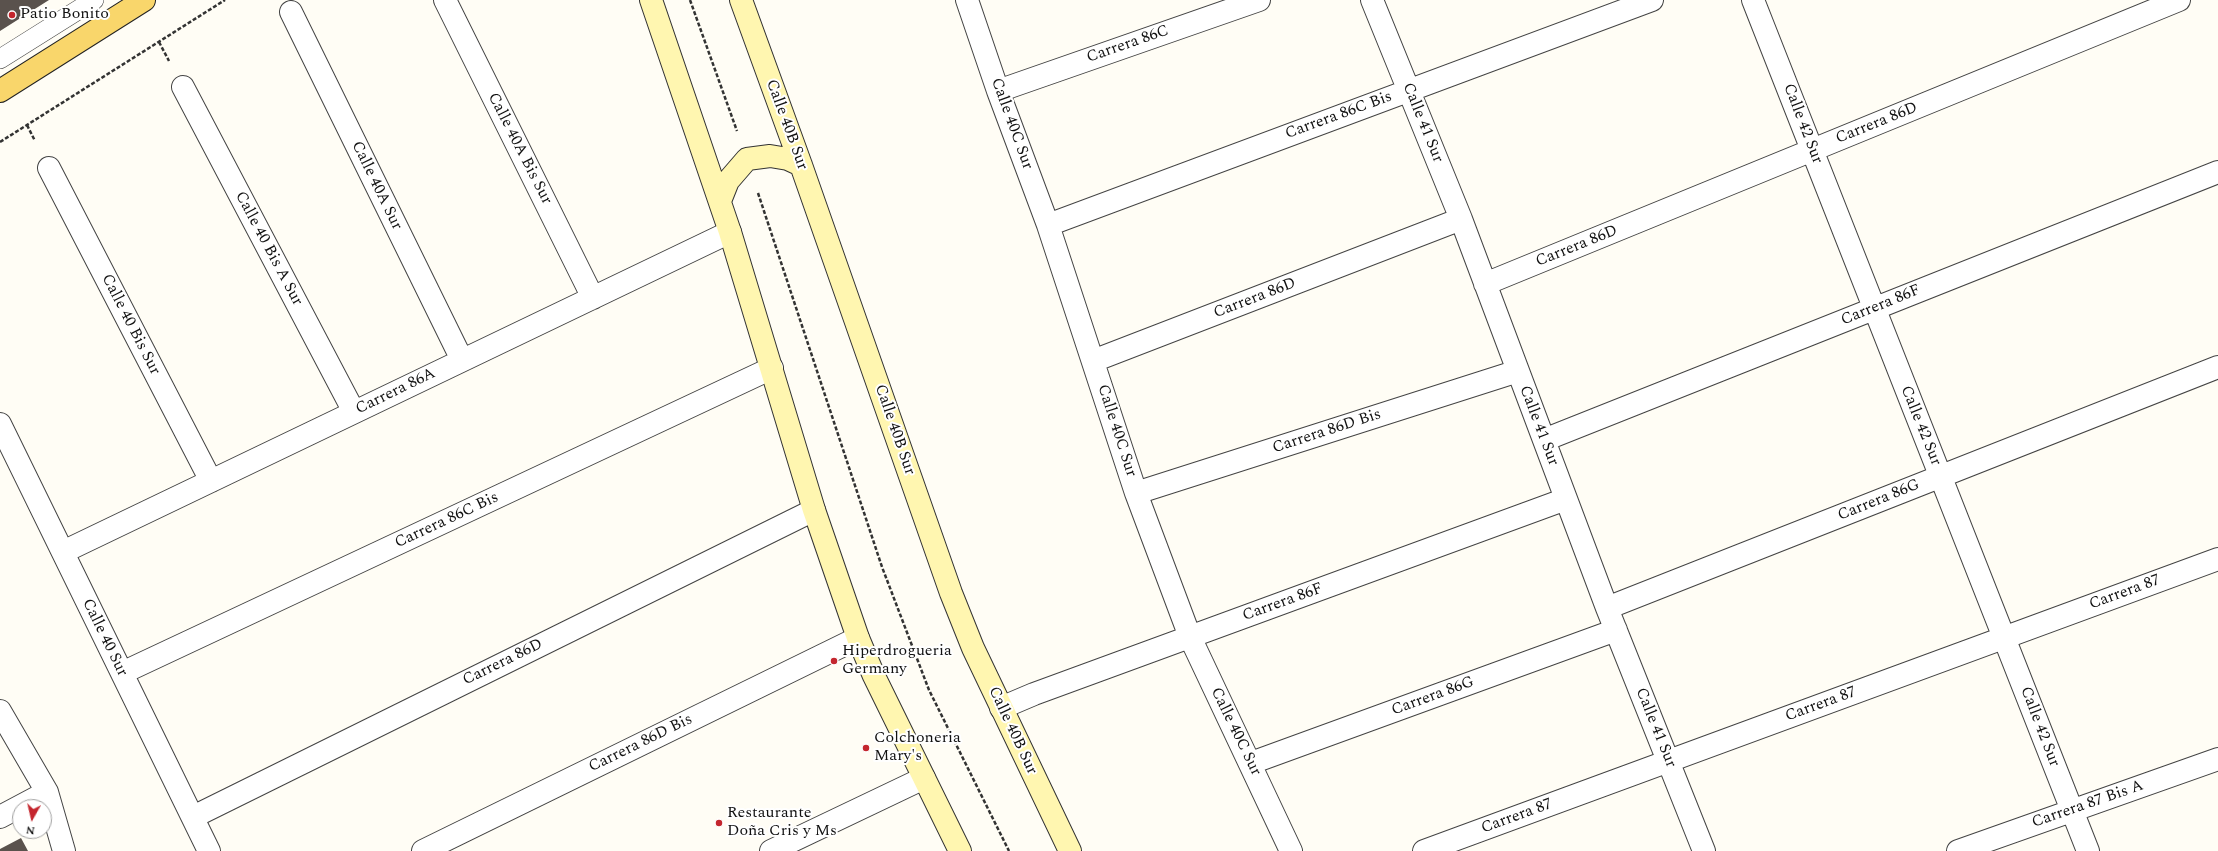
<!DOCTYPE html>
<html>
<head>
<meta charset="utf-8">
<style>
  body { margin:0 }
  #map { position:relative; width:2218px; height:851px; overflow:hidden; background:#fffdf5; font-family:Spectral,serif }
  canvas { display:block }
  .north { position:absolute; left:12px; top:799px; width:40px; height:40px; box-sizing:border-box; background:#fff; border:1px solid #a0a0a0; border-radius:50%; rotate:188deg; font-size:11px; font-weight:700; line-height:16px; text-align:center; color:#111 }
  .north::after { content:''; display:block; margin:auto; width:14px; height:18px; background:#c4262e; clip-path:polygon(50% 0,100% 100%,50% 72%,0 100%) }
</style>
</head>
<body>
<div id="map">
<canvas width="2218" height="851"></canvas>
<div class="north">N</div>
</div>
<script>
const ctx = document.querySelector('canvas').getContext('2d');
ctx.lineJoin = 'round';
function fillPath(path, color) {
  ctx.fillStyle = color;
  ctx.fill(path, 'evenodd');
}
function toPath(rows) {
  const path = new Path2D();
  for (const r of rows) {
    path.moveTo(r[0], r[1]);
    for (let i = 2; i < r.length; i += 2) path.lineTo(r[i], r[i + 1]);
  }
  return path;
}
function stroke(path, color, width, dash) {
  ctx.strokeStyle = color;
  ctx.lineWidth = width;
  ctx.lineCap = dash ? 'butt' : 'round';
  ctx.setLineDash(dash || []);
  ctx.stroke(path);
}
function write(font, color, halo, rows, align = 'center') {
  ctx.font = font + ' Spectral,serif';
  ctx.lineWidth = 4;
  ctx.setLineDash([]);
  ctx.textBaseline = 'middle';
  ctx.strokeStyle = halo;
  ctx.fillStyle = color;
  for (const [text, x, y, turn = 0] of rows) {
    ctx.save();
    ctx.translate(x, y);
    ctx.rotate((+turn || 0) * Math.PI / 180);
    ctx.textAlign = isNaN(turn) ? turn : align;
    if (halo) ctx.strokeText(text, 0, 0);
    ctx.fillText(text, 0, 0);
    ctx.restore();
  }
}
fillPath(toPath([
  [0,0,49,0,0,31],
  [21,838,28,851,0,851,0,849]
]), '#5a524d');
const lane = toPath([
  [0,59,94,0]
]);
const street = toPath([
  [445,0,593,298],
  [967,0,998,91,1048,225,1136,493,1190,637,1291,851],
  [1372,0,1461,219,1607,608,1704,851],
  [1753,0,2088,851],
  [291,12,462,360],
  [183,87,354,412],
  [998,91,1259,0],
  [49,168,211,481],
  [1048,225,1652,0],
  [1485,284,2179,0],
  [1093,361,1461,219],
  [0,424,209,851],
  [1544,440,2218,172],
  [1136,493,1518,371],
  [63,552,730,232],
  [1607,608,2218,367],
  [122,673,772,368],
  [1001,708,1034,694,1566,499],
  [0,711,47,792,64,851],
  [1251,763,1616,630],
  [0,817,47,792],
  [193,817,814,510],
  [423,851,858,638],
  [771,851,924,778],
  [1424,851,2218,559],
  [1958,851,2218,759]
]);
const secondary = toPath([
  [651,0,730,232,814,510,858,638,874,676,960,851],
  [741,0,801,165,951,593,973,648,1070,851],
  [720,201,728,181,747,159,770,156,788,159,801,165]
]);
const primary = toPath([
  [0,91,144,0]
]);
stroke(lane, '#444', 20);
stroke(street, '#444', 24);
stroke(secondary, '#333', 24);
stroke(primary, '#222', 24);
stroke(toPath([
  [690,0,737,131],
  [159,42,169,61],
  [27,125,35,141],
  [0,142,225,0],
  [758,193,882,567,929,690,1009,851]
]), '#333', 2.5, [4, 2]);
stroke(lane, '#fff', 19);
stroke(street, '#fff', 22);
stroke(secondary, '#fff6b0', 22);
stroke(primary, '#f9d66b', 22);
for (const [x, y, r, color] of [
  [12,15,4,"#c4262e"],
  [834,661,4,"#c4262e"],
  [866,748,4,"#c4262e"],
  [719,823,4,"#c4262e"]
]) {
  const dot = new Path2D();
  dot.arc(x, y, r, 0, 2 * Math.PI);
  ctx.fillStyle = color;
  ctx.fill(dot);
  stroke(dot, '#fff', 1.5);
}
write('16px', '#111', '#fff', [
  ["Patio Bonito",20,15],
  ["Hiperdrogueria",842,652],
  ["Germany",842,670],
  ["Colchoneria",874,739],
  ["Mary's",874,757],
  ["Restaurante",727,814],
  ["Doña Cris y Ms",727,832]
], 'left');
write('16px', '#111', '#fff', [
  ["Carrera 86C",1128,45,-19],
  ["Carrera 86C Bis",1339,116,-20],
  ["Calle 41 Sur",1422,123,68],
  ["Calle 40C Sur",1011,124,70],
  ["Calle 42 Sur",1802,124,69],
  ["Carrera 86D",1877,124,-22],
  ["Calle 40B Sur",786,125,70],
  ["Calle 40A Bis Sur",519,149,63],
  ["Calle 40A Sur",376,186,64],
  ["Carrera 86D",1577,247,-22],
  ["Calle 40 Bis A Sur",268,249,62],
  ["Carrera 86D",1255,299,-21],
  ["Carrera 86F",1881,306,-22],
  ["Calle 40 Bis Sur",130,325,63],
  ["Carrera 86A",396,392,-26],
  ["Calle 41 Sur",1538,426,69],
  ["Calle 42 Sur",1920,426,68],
  ["Calle 40B Sur",894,430,71],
  ["Calle 40C Sur",1116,431,72],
  ["Carrera 86D Bis",1327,432,-18],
  ["Carrera 86G",1879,501,-22],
  ["Carrera 86C Bis",447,521,-25],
  ["Carrera 87",2125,593,-20],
  ["Carrera 86F",1283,603,-20],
  ["Calle 40 Sur",104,638,64],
  ["Carrera 86D",503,663,-26],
  ["Carrera 86G",1433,697,-20],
  ["Carrera 87",1821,705,-20],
  ["Calle 42 Sur",2039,727,69],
  ["Calle 41 Sur",1655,728,68],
  ["Calle 40B Sur",1012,731,65],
  ["Calle 40C Sur",1235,732,64],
  ["Carrera 86D Bis",641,744,-26],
  ["Carrera 87 Bis A",2088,805,-19],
  ["Carrera 87",1517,817,-20]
]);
</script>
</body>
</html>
